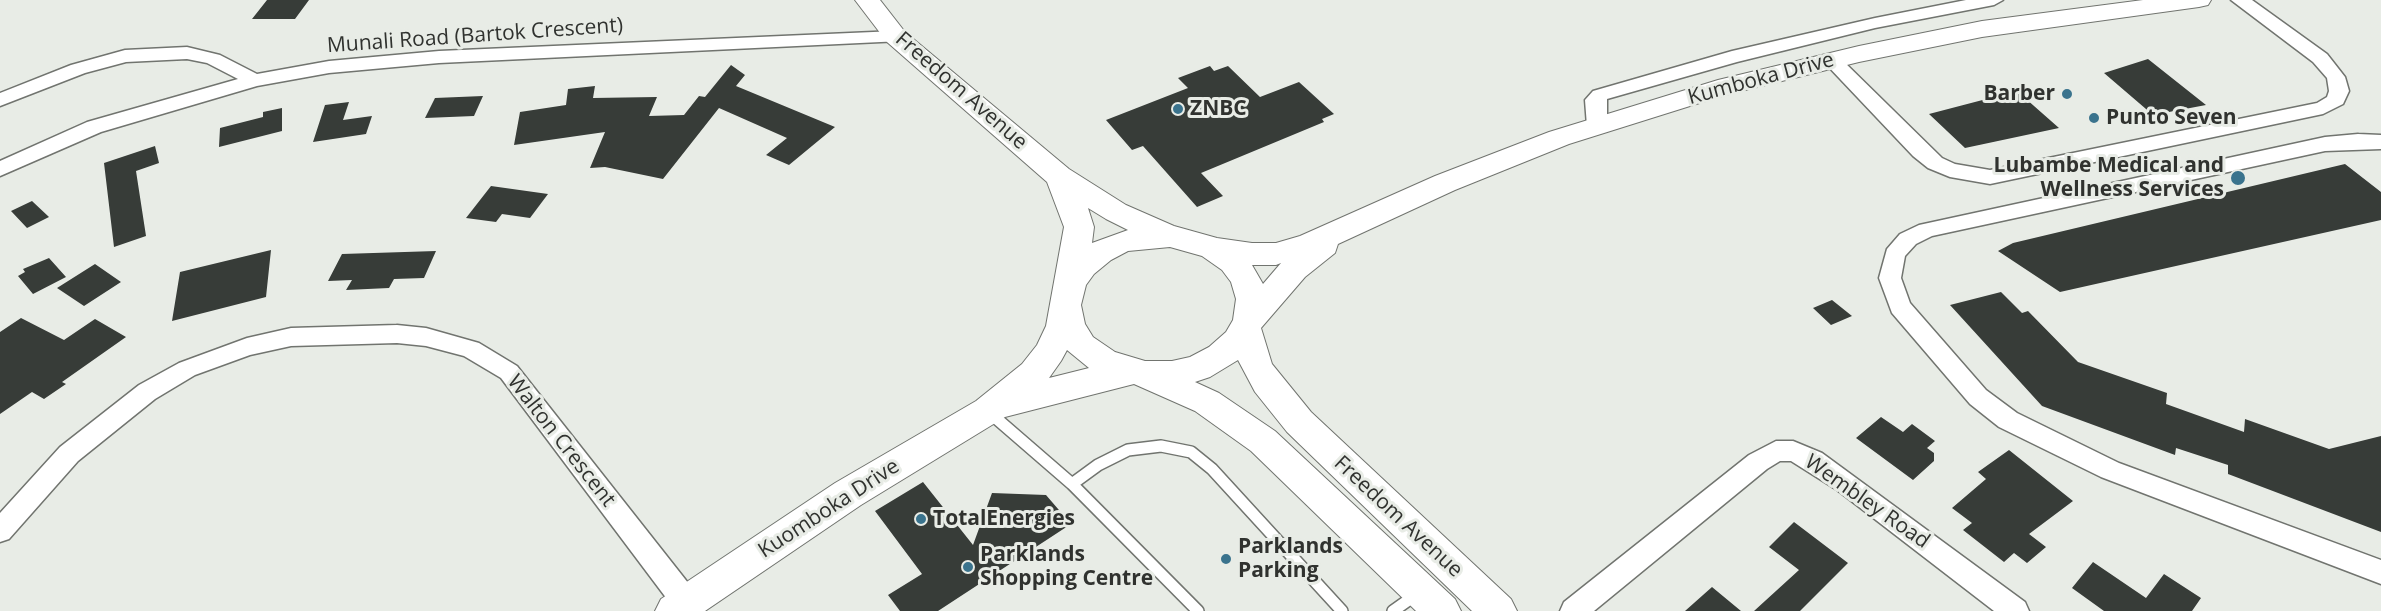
<!DOCTYPE html>
<html>
<head>
<meta charset="utf-8">
<style>
  body { margin:0 }
  canvas { display:block; background:#e8ece6 }
</style>
</head>
<body>
<canvas width="2381" height="611"></canvas>
<script>
const ctx = document.querySelector('canvas').getContext('2d');
ctx.lineJoin = 'round';
function fillPath(path, color) {
  ctx.fillStyle = color;
  ctx.fill(path, 'evenodd');
}
function toPath(rows) {
  const path = new Path2D();
  for (const r of rows) {
    path.moveTo(r[0], r[1]);
    for (let i = 2; i < r.length; i += 2) path.lineTo(r[i], r[i + 1]);
  }
  return path;
}
function stroke(path, color, width, dash) {
  ctx.strokeStyle = color;
  ctx.lineWidth = width;
  ctx.lineCap = dash ? 'butt' : 'round';
  ctx.setLineDash(dash || []);
  ctx.stroke(path);
}
function write(font, color, halo, rows, align = 'center') {
  ctx.font = font + ' "Open Sans",sans-serif';
  ctx.lineWidth = 6;
  ctx.setLineDash([]);
  ctx.textBaseline = 'middle';
  ctx.strokeStyle = halo;
  ctx.fillStyle = color;
  for (const [text, x, y, turn = 0] of rows) {
    ctx.save();
    ctx.translate(x, y);
    ctx.rotate((+turn || 0) * Math.PI / 180);
    ctx.textAlign = isNaN(turn) ? turn : align;
    if (halo) ctx.strokeText(text, 0, 0);
    ctx.fillText(text, 0, 0);
    ctx.restore();
  }
}
fillPath(toPath([
  [267,0,309,0,295,19,252,19],
  [2148,59,2206,105,2153,115,2104,73],
  [731,65,745,75,736,86,835,127,789,165,766,155,787,138,719,108,663,179,605,167,590,168,605,132,514,145,520,112,566,105,568,89,595,86,593,98,657,97,649,116,684,115,699,96,705,97],
  [1210,66,1214,71,1228,66,1260,97,1299,82,1334,114,1322,119,1324,122,1201,173,1223,196,1197,207,1143,146,1132,150,1106,120,1188,88,1178,78],
  [2017,91,2059,128,1965,148,1929,114],
  [483,96,474,116,425,118,435,98],
  [349,102,343,120,372,116,366,134,313,142,325,105],
  [282,108,282,131,219,147,220,128,263,117,263,112],
  [155,146,159,163,136,171,146,236,114,247,104,163],
  [2345,164,2381,192,2381,220,2060,292,1998,251,2013,243],
  [491,186,548,194,530,218,502,214,496,222,466,218],
  [32,201,49,217,27,228,11,211],
  [271,250,266,297,172,321,180,272],
  [436,251,424,278,394,279,389,288,346,290,352,280,328,281,342,254],
  [49,258,66,277,33,294,18,276,25,272,23,269],
  [95,264,121,282,84,306,57,288],
  [2001,292,2022,313,2028,311,2078,362,2167,393,2166,404,2244,432,2245,419,2329,449,2381,436,2381,532,2228,474,2228,465,2176,448,2175,455,2042,406,1950,305],
  [1832,300,1852,316,1831,325,1813,308],
  [21,318,64,340,95,319,126,337,62,382,66,384,44,399,32,392,0,414,0,332],
  [1881,417,1903,432,1912,424,1935,441,1927,448,1934,453,1934,461,1913,480,1856,438],
  [2009,450,2073,501,2029,534,2046,547,2027,563,2014,553,2004,562,1963,530,1972,523,1952,508,1986,479,1978,472],
  [923,482,973,545,992,493,1046,495,1071,524,938,611,900,611,888,595,922,574,875,511],
  [1794,522,1848,563,1800,611,1754,611,1799,570,1769,547],
  [2093,562,2146,598,2164,574,2201,598,2192,611,2104,611,2072,588],
  [1712,587,1741,611,1685,611]
]), '#373c38');
const service = toPath([
  [990,413,1072,484,1198,611],
  [1072,484,1098,465,1128,450,1161,446,1191,452,1212,469,1342,611],
  [1393,611,1417,594]
]);
const minor = toPath([
  [1966,0,2003,0,1994,5,1875,28,1737,62,1607,99,1607,126,1604,131,1590,131,1587,126,1585,100,1593,91,1732,51,1875,18,1966,0],
  [2231,0,2252,0,2327,54,2345,77,2349,91,2343,104,2323,114,1990,184,1950,177,1928,168,1913,156,1823,61,1825,57,1839,57,1942,158,1955,164,1990,170,2317,103,2327,97,2329,91,2327,78,2313,62,2231,0],
  [896,31,905,37,902,41,439,63,329,73,257,86,101,132,0,176,0,161,87,122,238,79,207,63,187,59,126,62,85,73,0,106,0,93,71,65,125,50,187,47,220,55,257,74,329,61,439,51,896,31],
  [2358,134,2381,135,2381,149,2325,151,1932,236,1916,244,1905,256,1901,278,1910,303,1986,390,2017,413,2119,463,2381,560,2381,584,2101,477,1999,427,1970,404,1892,313,1879,278,1887,249,1900,234,1919,225,2325,137,2358,134],
  [397,325,426,328,479,343,517,366,696,593,700,602,696,611,676,611,501,378,464,356,426,346,397,343,291,346,250,355,195,375,155,399,78,461,9,539,0,542,0,513,60,447,139,385,179,363,247,338,291,328,397,325],
  [1776,441,1793,441,1822,453,2025,602,2029,611,1994,611,1837,490,1791,461,1780,461,1767,469,1594,611,1560,611,1564,602,1749,455,1776,441]
]);
const secondary = toPath([
  [855,0,880,0,905,32,1069,169,1126,205,1174,226,1217,238,1252,243,1276,243,1300,236,1435,176,1549,132,1718,80,1859,46,1982,21,2143,0,2211,0,2208,5,2199,7,1982,37,1859,62,1725,95,1569,144,1455,190,1338,244,1335,253,1305,277,1261,328,1272,364,1311,412,1511,599,1517,611,1472,611,1287,432,1255,392,1238,360,1210,377,1195,382,1219,393,1275,431,1455,599,1461,611,1416,611,1251,451,1195,411,1134,384,1005,417,861,505,705,611,655,611,661,599,835,483,976,401,1022,364,1037,345,1046,326,1064,227,1047,182,887,42,855,0],
  [1088,208,1106,219,1128,230,1092,243,1094,227,1088,208],
  [1170,247,1202,256,1222,270,1231,282,1236,299,1233,320,1226,332,1209,347,1190,357,1172,361,1145,361,1115,352,1093,337,1085,324,1081,305,1086,285,1094,274,1111,260,1128,251,1170,247],
  [1281,263,1263,284,1252,265,1276,265,1281,263],
  [1067,350,1089,368,1049,378,1061,361,1067,350]
]);
stroke(service, '#71746f', 14);
stroke(minor, '#71746f', 3);
stroke(secondary, '#71746f', 2);
stroke(service, '#fff', 11);
fillPath(minor, '#fff');
fillPath(secondary, '#fff');
for (const [x, y, r, color] of [
  [2067,94,6,"#3a738d"],
  [1178,109,6,"#3a738d"],
  [2094,118,6,"#3a738d"],
  [2238,178,8,"#3a738d"],
  [921,519,6,"#3a738d"],
  [1226,559,6,"#3a738d"],
  [968,567,6,"#3a738d"]
]) {
  const dot = new Path2D();
  dot.arc(x, y, r, 0, 2 * Math.PI);
  ctx.fillStyle = color;
  ctx.fill(dot);
  stroke(dot, '#e8ece6', 2);
}
write('21px', '#30322f', '#e8ece6', [
  ["Munali Road (Bartok Crescent)",475,36,-4],
  ["Kumboka Drive",1761,79,-15],
  ["Freedom Avenue",961,91,41],
  ["Walton Crescent",561,441,52],
  ["Wembley Road",1867,502,35],
  ["Kuomboka Drive",829,509,-33],
  ["Freedom Avenue",1398,517,43]
]);
write('bold 21px', '#30322f', '#e8ece6', [
  ["Barber",2055,94,"right"],
  ["ZNBC",1190,109],
  ["Punto Seven",2106,118],
  ["Lubambe Medical and",2224,166,"right"],
  ["Wellness Services",2224,190,"right"],
  ["TotalEnergies",933,519],
  ["Parklands",1238,547],
  ["Parking",1238,571],
  ["Parklands",980,555],
  ["Shopping Centre",980,579]
], 'left');
</script>
</body>
</html>
